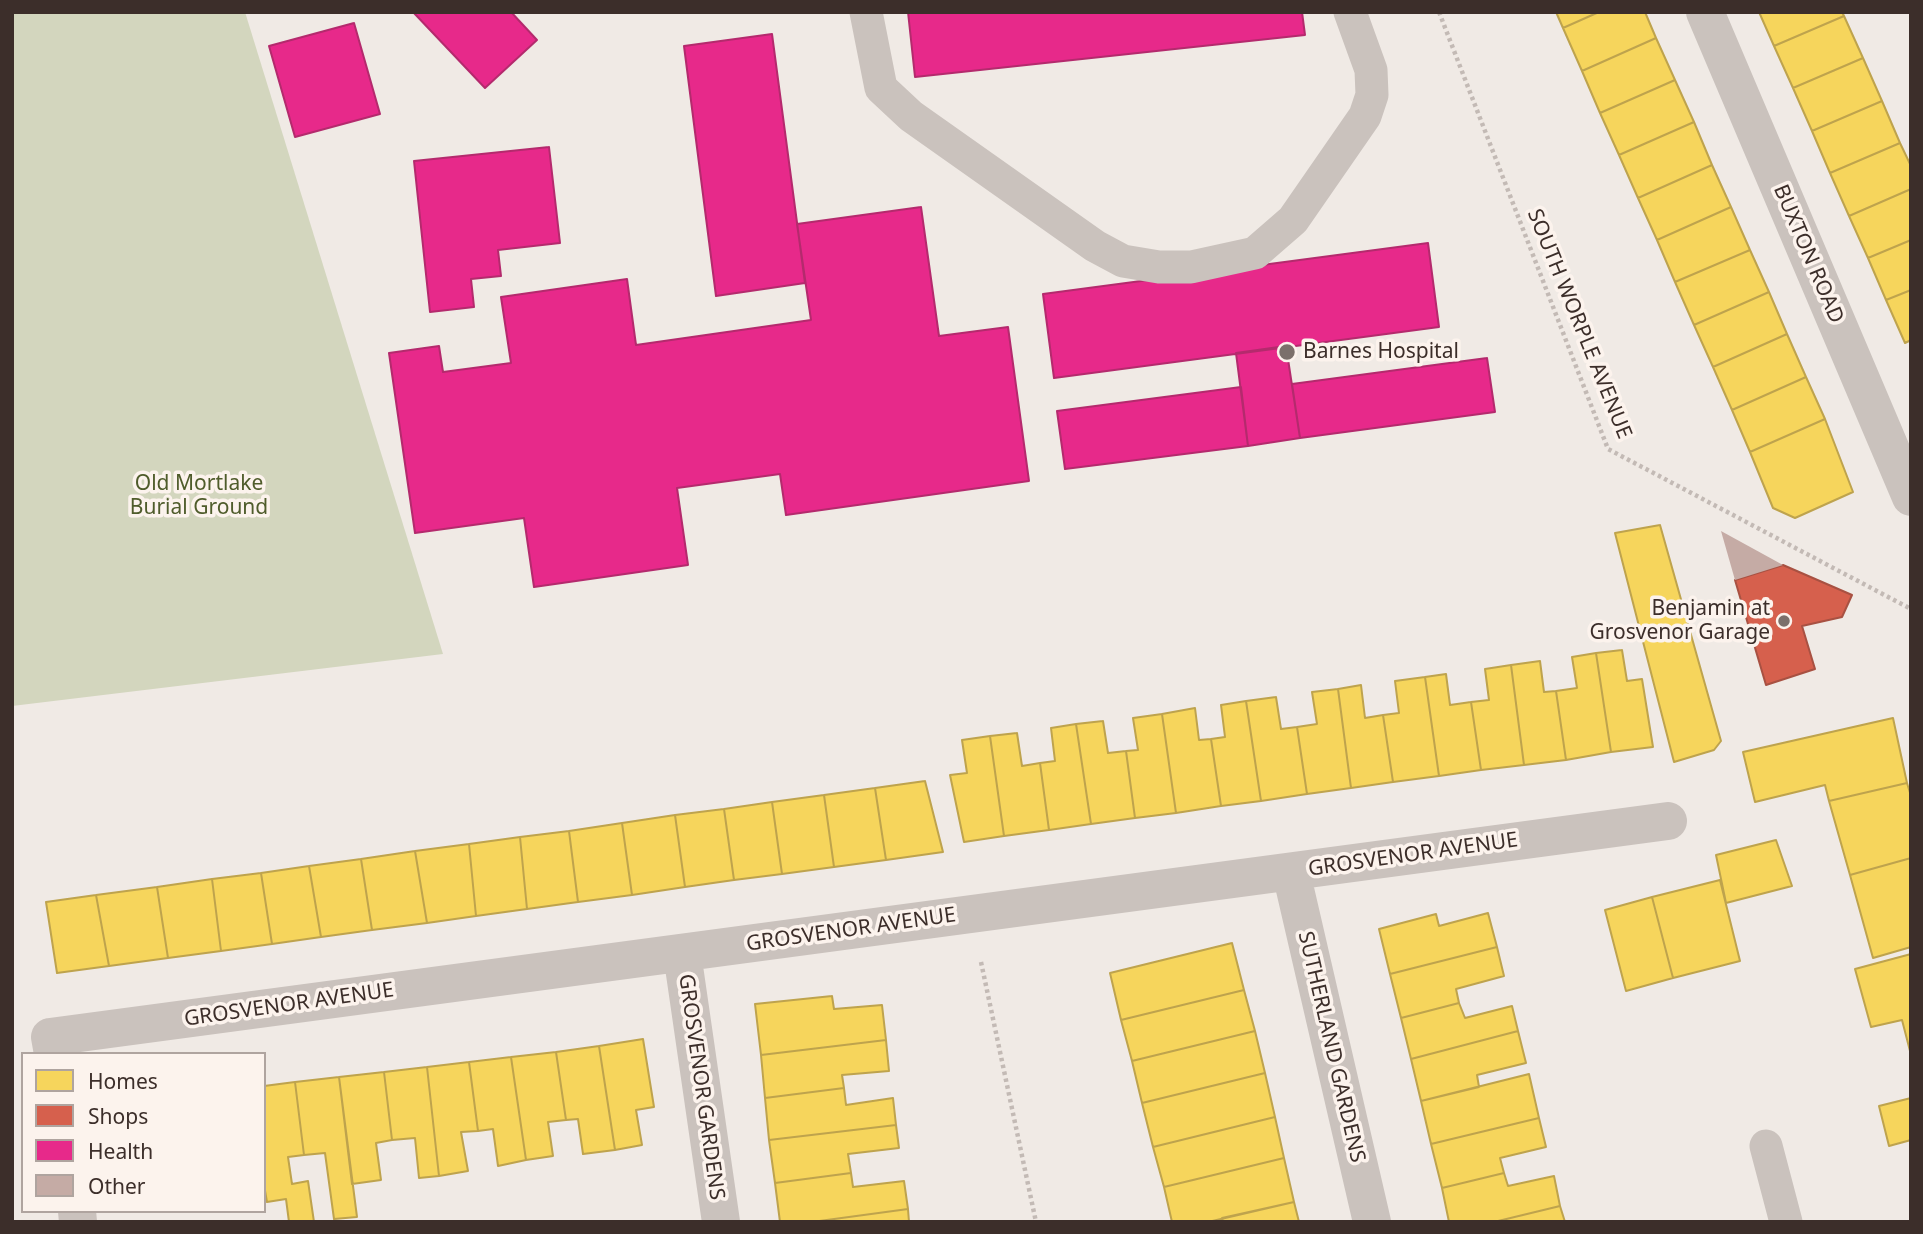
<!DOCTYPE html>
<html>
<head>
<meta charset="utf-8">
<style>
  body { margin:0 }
  #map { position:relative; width:1923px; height:1234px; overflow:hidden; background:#f0eae5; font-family:"Noto Sans",sans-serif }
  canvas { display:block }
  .frame { position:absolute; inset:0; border:14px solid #3c2e2a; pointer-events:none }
  .legend { position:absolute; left:21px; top:1052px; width:245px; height:161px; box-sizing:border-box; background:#fcf3ed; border:2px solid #afa49f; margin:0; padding:9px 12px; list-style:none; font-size:21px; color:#3c2e2a }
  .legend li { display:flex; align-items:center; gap:14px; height:35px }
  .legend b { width:35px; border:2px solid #afa49f }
</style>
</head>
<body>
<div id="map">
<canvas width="1923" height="1234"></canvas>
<div class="frame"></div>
<ul class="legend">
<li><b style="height:19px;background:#f6d55c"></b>Homes</li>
<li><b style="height:19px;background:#d6604d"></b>Shops</li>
<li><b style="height:19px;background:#e7298a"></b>Health</li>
<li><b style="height:19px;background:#c5aba5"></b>Other</li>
</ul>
</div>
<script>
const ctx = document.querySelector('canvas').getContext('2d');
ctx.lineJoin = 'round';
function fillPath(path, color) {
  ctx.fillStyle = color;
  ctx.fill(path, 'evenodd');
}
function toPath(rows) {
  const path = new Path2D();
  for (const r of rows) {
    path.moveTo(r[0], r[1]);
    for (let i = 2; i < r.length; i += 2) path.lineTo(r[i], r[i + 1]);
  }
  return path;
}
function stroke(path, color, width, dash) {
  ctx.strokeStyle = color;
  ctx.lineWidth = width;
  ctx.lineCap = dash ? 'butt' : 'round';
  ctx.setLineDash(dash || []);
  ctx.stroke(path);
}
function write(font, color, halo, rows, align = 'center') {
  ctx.font = font + ' "Noto Sans",sans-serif';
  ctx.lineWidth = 7;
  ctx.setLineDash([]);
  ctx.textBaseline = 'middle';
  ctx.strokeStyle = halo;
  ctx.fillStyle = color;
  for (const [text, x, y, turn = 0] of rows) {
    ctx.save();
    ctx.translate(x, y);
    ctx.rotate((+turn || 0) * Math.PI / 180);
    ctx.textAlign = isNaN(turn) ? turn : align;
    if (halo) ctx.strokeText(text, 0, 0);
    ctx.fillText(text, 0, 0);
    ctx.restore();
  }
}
fillPath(toPath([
  [12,12,245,12,443,654,12,706]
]), '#d3d6be');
const homes = toPath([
  [1556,12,1599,12,1563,28,1556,12],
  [1599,12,1645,12,1656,38,1582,71,1563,28,1599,12],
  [1759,12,1842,12,1844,16,1774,46,1759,12],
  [1844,16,1863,58,1793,88,1774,46,1844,16],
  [1656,38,1675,80,1600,113,1582,71,1656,38],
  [1863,58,1882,101,1812,131,1793,88,1863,58],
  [1675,80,1694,122,1619,155,1600,113,1675,80],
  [1882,101,1900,143,1830,173,1812,131,1882,101],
  [1694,122,1712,165,1638,198,1619,155,1694,122],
  [1900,143,1911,166,1911,189,1849,216,1830,173,1900,143],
  [1712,165,1731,207,1657,240,1638,198,1712,165],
  [1911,189,1911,240,1868,258,1849,216,1911,189],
  [1731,207,1750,250,1675,282,1657,240,1731,207],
  [1911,240,1911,290,1886,300,1868,258,1911,240],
  [1750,250,1769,292,1694,325,1675,282,1750,250],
  [1911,290,1911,340,1905,343,1886,300,1911,290],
  [1769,292,1787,334,1713,367,1694,325,1769,292],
  [1787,334,1806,377,1732,410,1713,367,1787,334],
  [1806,377,1825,419,1750,452,1732,410,1806,377],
  [1825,419,1853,492,1795,518,1773,508,1750,452,1825,419],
  [1660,525,1721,741,1714,750,1674,762,1615,533,1660,525],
  [1622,650,1627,681,1642,679,1653,747,1611,752,1596,653,1622,650],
  [1596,653,1611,752,1566,760,1556,691,1577,688,1572,657,1596,653],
  [1540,661,1544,692,1556,691,1566,760,1524,765,1511,665,1540,661],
  [1511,665,1524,765,1481,770,1471,702,1489,700,1485,669,1511,665],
  [1446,674,1450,705,1471,702,1481,770,1439,776,1425,677,1446,674],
  [1425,677,1439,776,1393,782,1383,715,1399,713,1395,681,1425,677],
  [1361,685,1365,718,1383,715,1393,782,1351,788,1338,689,1361,685],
  [1338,689,1351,788,1307,794,1297,727,1317,724,1312,692,1338,689],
  [1276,697,1281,729,1297,727,1307,794,1261,801,1246,701,1276,697],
  [1246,701,1261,801,1221,806,1211,739,1225,737,1221,705,1246,701],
  [1195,708,1199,740,1211,739,1221,806,1176,813,1162,714,1195,708],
  [1162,714,1176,813,1135,818,1126,751,1138,750,1133,718,1162,714],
  [1893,718,1907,783,1829,801,1825,785,1755,802,1743,752,1893,718],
  [1103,721,1108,753,1126,751,1135,818,1091,824,1076,724,1103,721],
  [1076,724,1091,824,1049,830,1040,763,1055,761,1051,728,1076,724],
  [1017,733,1022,766,1040,763,1049,830,1004,836,990,736,1017,733],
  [990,736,1004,836,964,842,950,775,967,773,962,740,990,736],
  [925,781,943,852,886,860,875,788,925,781],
  [1907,783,1911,796,1911,858,1850,875,1829,801,1907,783],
  [875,788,886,860,834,867,824,795,875,788],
  [824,795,834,867,782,874,772,802,824,795],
  [772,802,782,874,734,880,724,809,772,802],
  [724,809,734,880,685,887,675,815,724,809],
  [675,815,685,887,632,895,622,823,675,815],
  [622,823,632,895,578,902,569,831,622,823],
  [569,831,578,902,527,909,520,837,569,831],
  [520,837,527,909,476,916,469,844,520,837],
  [1776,840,1792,886,1726,903,1716,855,1776,840],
  [469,844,476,916,427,923,415,851,469,844],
  [415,851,427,923,372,930,361,859,415,851],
  [1911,858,1911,947,1873,958,1850,875,1911,858],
  [361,859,372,930,321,937,309,866,361,859],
  [309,866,321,937,272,944,261,873,309,866],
  [261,873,272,944,221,951,212,879,261,873],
  [212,879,221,951,168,958,157,887,212,879],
  [1720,880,1740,961,1673,978,1652,897,1720,880],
  [157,887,168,958,109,966,96,895,157,887],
  [96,895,109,966,57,973,46,902,96,895],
  [1652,897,1673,978,1626,991,1605,910,1652,897],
  [1488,913,1497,947,1390,974,1379,929,1436,914,1439,926,1488,913],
  [1232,943,1244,990,1121,1020,1110,973,1232,943],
  [1497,947,1504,976,1456,989,1459,1003,1401,1018,1390,974,1497,947],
  [1911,954,1911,1051,1910,1051,1902,1020,1871,1027,1855,969,1911,954],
  [1244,990,1255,1031,1132,1061,1121,1020,1244,990],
  [832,996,834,1009,882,1005,886,1040,761,1055,755,1004,832,996],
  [1459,1003,1465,1018,1512,1006,1518,1031,1411,1059,1401,1018,1459,1003],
  [1255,1031,1265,1073,1142,1103,1132,1061,1255,1031],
  [1518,1031,1526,1063,1477,1075,1479,1087,1421,1101,1411,1059,1518,1031],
  [643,1039,654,1107,636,1110,642,1145,615,1150,599,1046,643,1039],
  [886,1040,889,1071,842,1075,844,1088,765,1098,761,1055,886,1040],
  [599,1046,615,1150,583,1154,578,1119,566,1120,556,1052,599,1046],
  [556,1052,566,1120,548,1122,553,1156,526,1160,511,1057,556,1052],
  [511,1057,526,1160,498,1166,493,1129,478,1131,469,1062,511,1057],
  [469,1062,478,1131,461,1132,468,1171,439,1176,427,1067,469,1062],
  [427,1067,439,1176,419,1178,415,1138,392,1140,384,1072,427,1067],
  [384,1072,392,1140,376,1143,381,1180,352,1184,339,1077,384,1072],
  [1265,1073,1275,1117,1153,1147,1142,1103,1265,1073],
  [1529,1074,1539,1118,1431,1144,1421,1101,1529,1074],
  [339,1077,357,1217,334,1219,325,1153,304,1155,295,1082,339,1077],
  [295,1082,304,1155,288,1157,292,1184,308,1181,314,1222,289,1222,286,1199,267,1202,264,1185,264,1086,295,1082],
  [844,1088,846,1105,893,1098,896,1125,769,1140,765,1098,844,1088],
  [1911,1098,1911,1140,1889,1146,1879,1106,1911,1098],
  [1275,1117,1284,1158,1164,1187,1153,1147,1275,1117],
  [1539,1118,1546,1147,1500,1158,1504,1173,1442,1188,1431,1144,1539,1118],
  [896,1125,899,1148,848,1154,851,1173,775,1183,769,1140,896,1125],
  [1284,1158,1294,1202,1208,1222,1172,1222,1164,1187,1284,1158],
  [851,1173,853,1187,904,1181,908,1209,812,1222,780,1222,775,1183,851,1173],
  [1504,1173,1508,1186,1554,1176,1560,1206,1494,1222,1449,1222,1442,1188,1504,1173],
  [1294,1202,1299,1222,1223,1222,1222,1218,1294,1202],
  [1560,1206,1565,1222,1494,1222,1560,1206],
  [908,1209,909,1222,812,1222,908,1209]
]);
fillPath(homes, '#f6d55c');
stroke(homes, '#bea34d', 2);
const shops = toPath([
  [1783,565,1852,595,1842,617,1802,626,1815,669,1766,685,1735,580,1783,565]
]);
fillPath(shops, '#d6604d');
stroke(shops, '#a85142', 2);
const health = toPath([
  [413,12,511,12,537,40,485,88,413,12],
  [908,12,1302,12,1305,35,915,77,908,12],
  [354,23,380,114,295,137,269,46,354,23],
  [772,34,805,283,716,296,684,46,772,34],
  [549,147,560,243,498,250,501,276,471,279,474,307,430,312,414,161,549,147],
  [921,207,939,336,1008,327,1029,481,786,515,780,474,677,488,688,565,534,587,524,518,415,533,389,353,439,346,443,372,511,363,501,297,627,279,636,345,811,320,797,224,921,207],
  [1428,243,1439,327,1054,378,1043,294,1428,243],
  [1286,346,1300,438,1248,446,1236,353,1286,346],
  [1487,358,1495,412,1300,438,1292,384,1487,358],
  [1241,387,1248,446,1065,469,1057,411,1241,387]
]);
fillPath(health, '#e7298a');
stroke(health, '#b42a6d', 2);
fillPath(toPath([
  [1721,531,1783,565,1735,580]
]), '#c5aba5');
stroke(toPath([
  [1439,12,1608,449,1911,609],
  [981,962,1036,1222]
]), '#c3bab5', 4.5, [3.5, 3.5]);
stroke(toPath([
  [866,12,881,88,911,116,1095,246,1123,261,1159,267,1191,267,1255,253,1293,220,1365,116,1372,95,1371,70,1350,12],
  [1766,1146,1786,1222]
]), '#cac2bd', 33);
stroke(toPath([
  [1705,12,1911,497],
  [1291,872,1372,1222],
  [682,953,721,1222],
  [53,1054,50,1037,1668,821],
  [77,1211,78,1222]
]), '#cac2bd', 38);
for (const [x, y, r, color] of [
  [1287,352,9,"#7b706b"],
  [1784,621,7,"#7b706b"]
]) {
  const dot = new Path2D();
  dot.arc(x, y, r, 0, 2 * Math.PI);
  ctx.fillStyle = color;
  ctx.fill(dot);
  stroke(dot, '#fcf3ed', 2.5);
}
write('21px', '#3c2e2a', '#fcf3ed', [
  ["BUXTON ROAD",1808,254,67],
  ["SOUTH WORPLE AVENUE",1579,324,68],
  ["GROSVENOR AVENUE",1413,855,-8],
  ["GROSVENOR AVENUE",851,930,-8],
  ["GROSVENOR AVENUE",289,1005,-8],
  ["SUTHERLAND GARDENS",1331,1047,77],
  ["GROSVENOR GARDENS",701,1087,82]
]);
write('21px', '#3c2e2a', '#fcf3ed', [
  ["Barnes Hospital",1303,352],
  ["Benjamin at",1770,609,"right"],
  ["Grosvenor Garage",1770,633,"right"]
], 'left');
write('21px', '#4f5c2b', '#fcf3ed', [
  ["Old Mortlake",199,484],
  ["Burial Ground",199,508]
]);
</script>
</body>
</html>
